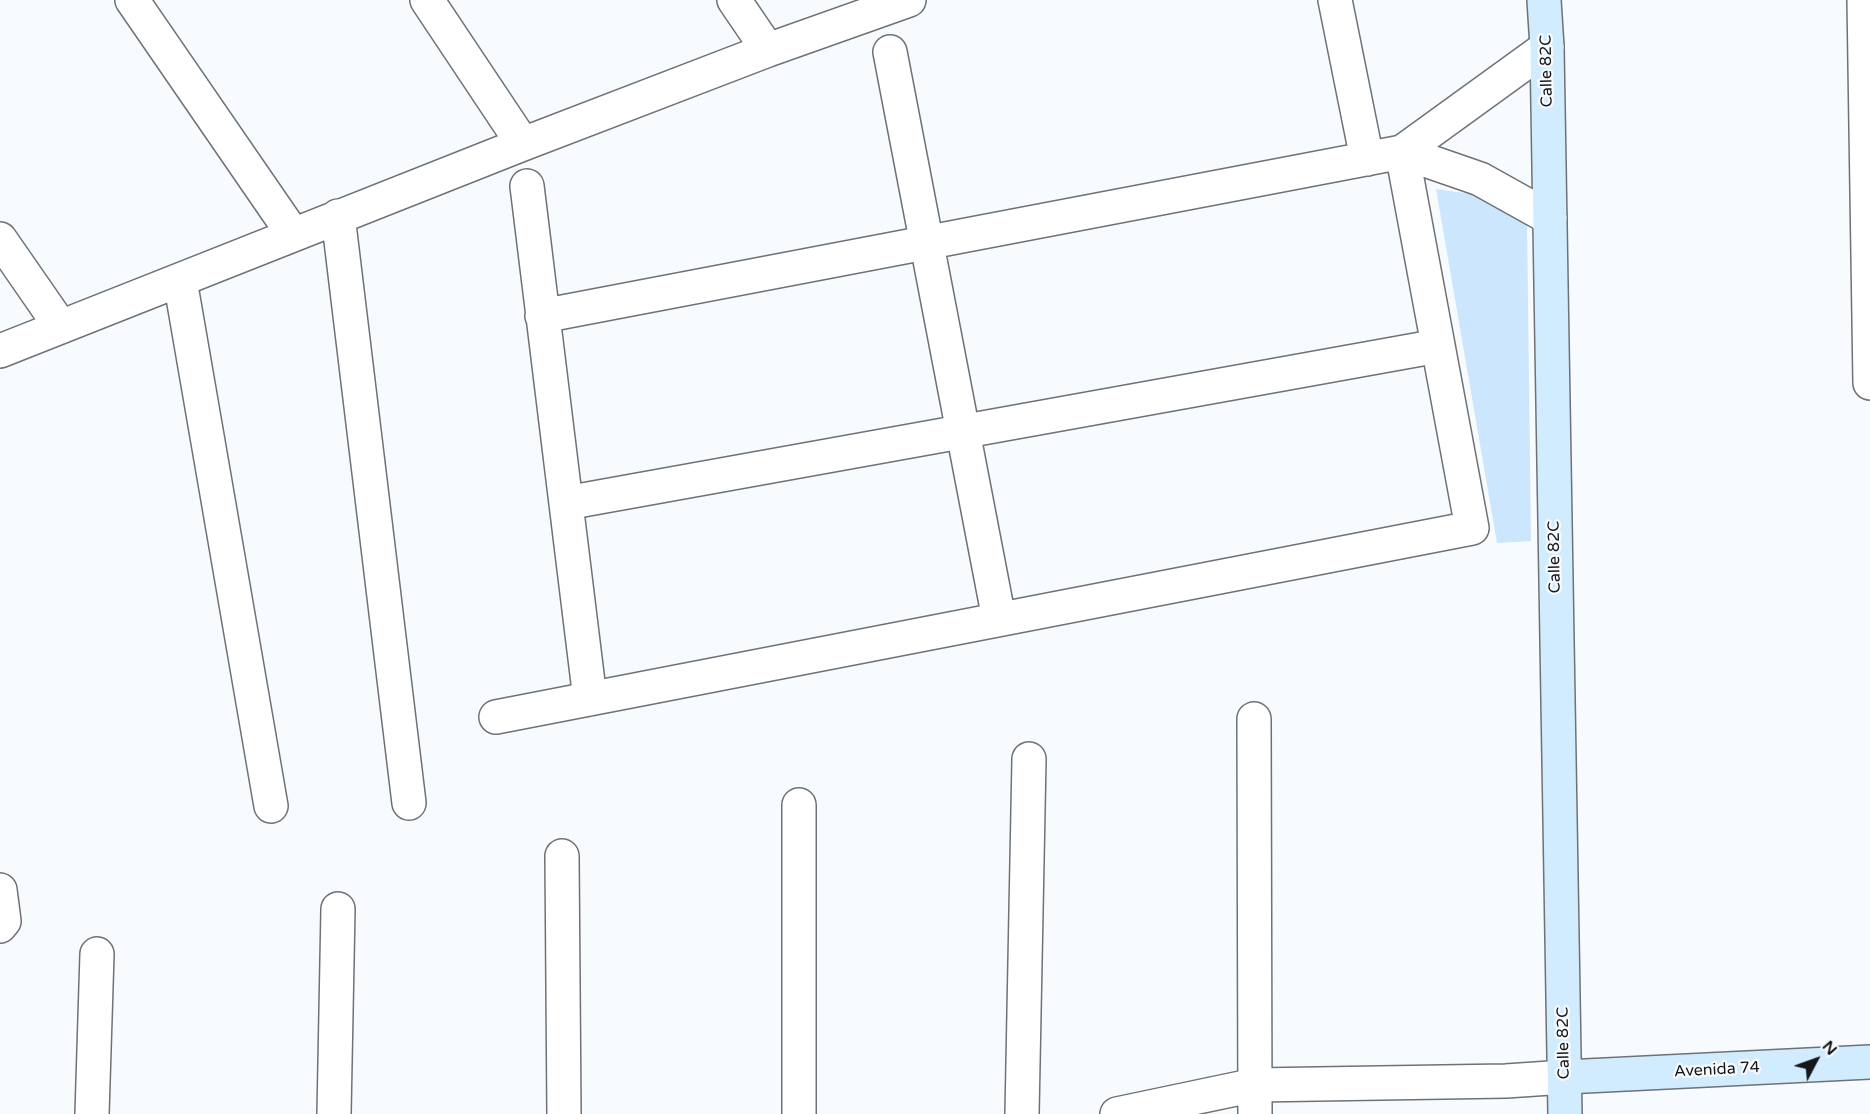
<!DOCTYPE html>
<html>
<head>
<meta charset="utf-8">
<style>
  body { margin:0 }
  #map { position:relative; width:1870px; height:1114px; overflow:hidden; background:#f8fbfe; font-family:"Varela Round",sans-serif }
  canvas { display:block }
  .north { position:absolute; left:1786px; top:1030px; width:60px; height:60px; -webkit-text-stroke:4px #f8fbfe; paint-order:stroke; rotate:49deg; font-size:16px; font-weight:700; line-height:24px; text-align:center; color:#141617 }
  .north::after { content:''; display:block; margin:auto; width:21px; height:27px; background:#141617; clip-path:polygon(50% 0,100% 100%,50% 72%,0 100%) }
</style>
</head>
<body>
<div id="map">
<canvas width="1870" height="1114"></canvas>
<div class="north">N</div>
</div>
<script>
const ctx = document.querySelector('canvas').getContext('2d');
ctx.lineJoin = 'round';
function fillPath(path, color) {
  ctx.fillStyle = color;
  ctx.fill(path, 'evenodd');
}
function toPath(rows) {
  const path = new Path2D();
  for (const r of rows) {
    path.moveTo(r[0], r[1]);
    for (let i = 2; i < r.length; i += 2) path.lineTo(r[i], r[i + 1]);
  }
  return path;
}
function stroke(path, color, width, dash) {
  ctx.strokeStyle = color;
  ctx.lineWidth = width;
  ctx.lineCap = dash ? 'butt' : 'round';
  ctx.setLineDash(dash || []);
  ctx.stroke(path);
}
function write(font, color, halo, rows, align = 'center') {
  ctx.font = font + ' "Varela Round",sans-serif';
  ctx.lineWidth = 4.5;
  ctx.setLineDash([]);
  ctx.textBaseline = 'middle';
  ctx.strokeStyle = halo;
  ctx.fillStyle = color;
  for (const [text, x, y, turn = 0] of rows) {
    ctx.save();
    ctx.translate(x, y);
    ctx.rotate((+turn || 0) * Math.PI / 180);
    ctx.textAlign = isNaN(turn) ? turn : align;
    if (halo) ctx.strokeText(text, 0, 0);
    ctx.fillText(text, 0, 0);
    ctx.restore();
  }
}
fillPath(toPath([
  [1436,189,1485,196,1527,223,1531,541,1497,543]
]), '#cce6fd');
const street = toPath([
  [132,0,293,234],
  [427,0,523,144],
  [734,0,768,50],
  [1335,0,1367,159],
  [1864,0,1870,383],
  [890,52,999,619],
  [527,186,590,699],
  [338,216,409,803],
  [0,239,61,327],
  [180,280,271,806],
  [542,316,1402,152,1547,47],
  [0,351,523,144,768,50,909,0],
  [566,503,1438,346],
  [496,717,1472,528,1402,152,1480,179,1550,218],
  [1254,719,1255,1114],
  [799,805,799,1114],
  [562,856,564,1114],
  [0,890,4,921,0,926],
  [92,1114,97,954],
  [334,1114,338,909],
  [1022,1114,1029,759],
  [1117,1114,1255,1085,1506,1081,1565,1077]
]);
const secondary = toPath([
  [1544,0,1547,47,1565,1114],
  [1565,1077,1870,1062]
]);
stroke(street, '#6e7277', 36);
stroke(secondary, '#6e7277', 36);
stroke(street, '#fff', 33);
stroke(secondary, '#d1ecfe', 33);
write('16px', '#141617', '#f8fbfe', [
  ["Calle 82C",1547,71,-91],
  ["Calle 82C",1555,557,-91],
  ["Calle 82C",1564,1043,-91],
  ["Avenida 74",1717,1070,-3]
]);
</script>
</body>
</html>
